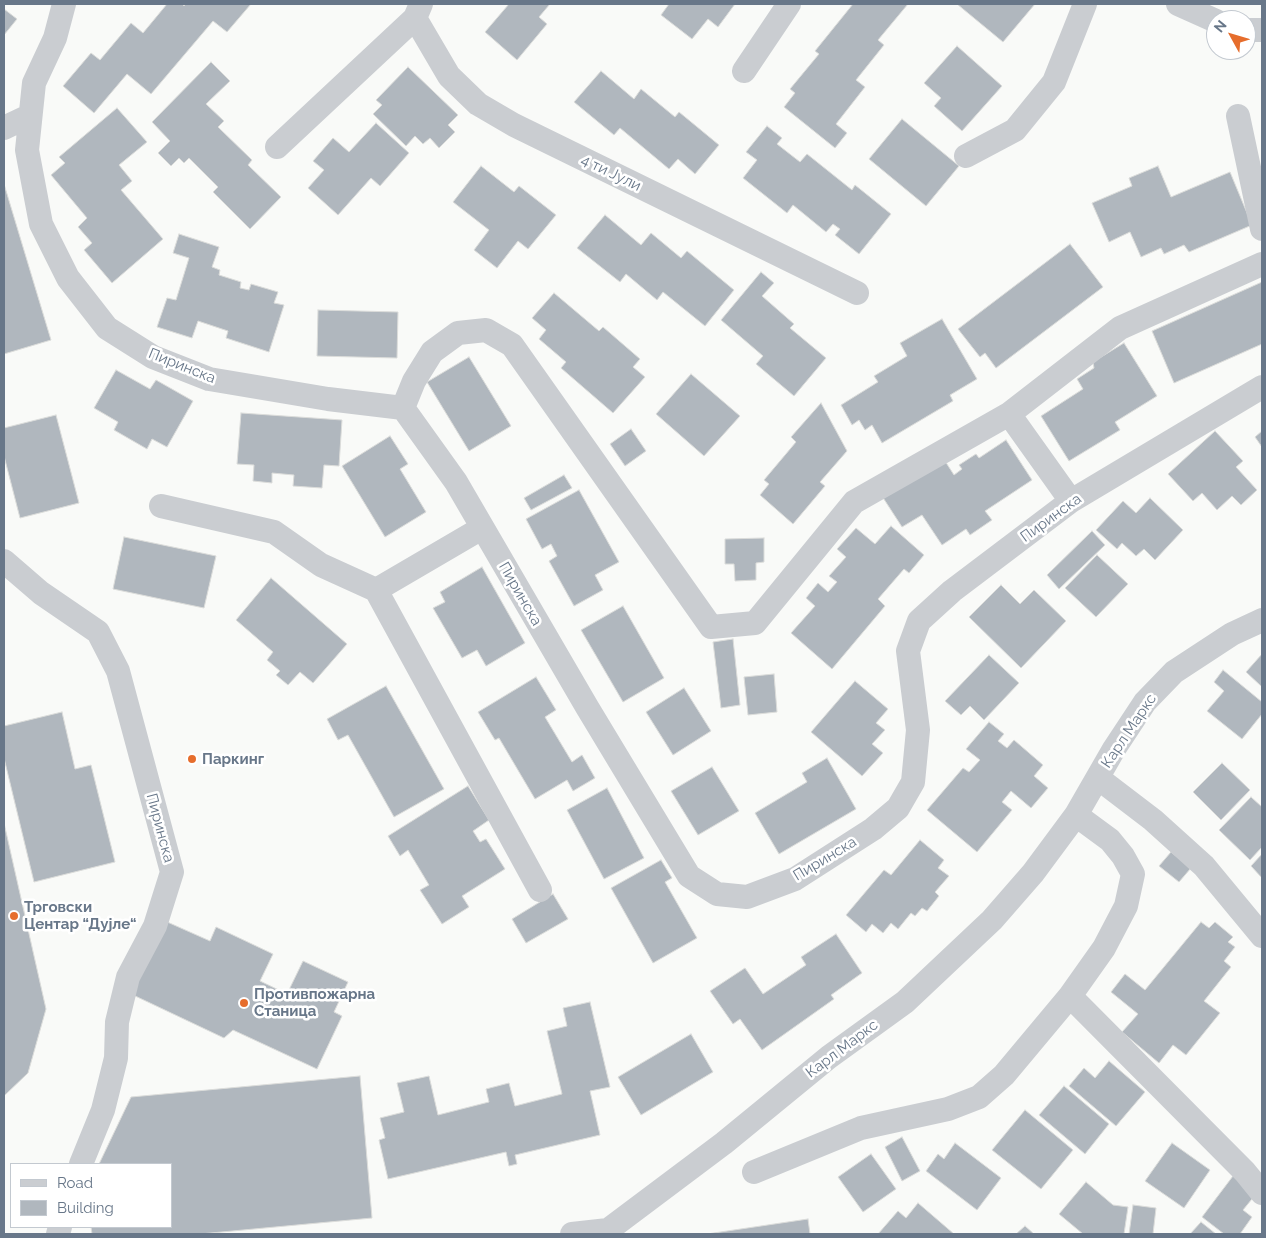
<!DOCTYPE html>
<html>
<head>
<meta charset="utf-8">
<style>
  body { margin:0 }
  #map { position:relative; width:1266px; height:1238px; overflow:hidden; background:#f9faf8; font-family:Raleway,sans-serif }
  canvas { display:block }
  .frame { position:absolute; inset:0; border:5px solid #687789; pointer-events:none }
  .legend { position:absolute; left:10px; top:1163px; width:162px; height:65px; box-sizing:border-box; background:#fff; border:1px solid #c3c9d0; margin:0; padding:6px 9px; list-style:none; font-size:15px; color:#687789 }
  .legend li { display:flex; align-items:center; gap:10px; height:25px }
  .legend b { width:25px; border:1px solid #c3c9d0 }
  .north { position:absolute; left:1206px; top:10px; width:50px; height:50px; box-sizing:border-box; background:#fff; border:1px solid #c3c9d0; border-radius:50%; rotate:309deg; font-size:14px; font-weight:700; line-height:20px; text-align:center; color:#687789 }
  .north::after { content:''; display:block; margin:auto; width:18px; height:22px; background:#e66d2c; clip-path:polygon(50% 0,100% 100%,50% 72%,0 100%) }
</style>
</head>
<body>
<div id="map">
<canvas width="1266" height="1238"></canvas>
<div class="frame"></div>
<ul class="legend">
<li><b style="height:6px;background:#cacdd1"></b>Road</li>
<li><b style="height:14px;background:#b0b7be"></b>Building</li>
</ul>
<div class="north">N</div>
</div>
<script>
const ctx = document.querySelector('canvas').getContext('2d');
ctx.lineJoin = 'round';
function fillPath(path, color) {
  ctx.fillStyle = color;
  ctx.fill(path, 'evenodd');
}
function toPath(rows) {
  const path = new Path2D();
  for (const r of rows) {
    path.moveTo(r[0], r[1]);
    for (let i = 2; i < r.length; i += 2) path.lineTo(r[i], r[i + 1]);
  }
  return path;
}
function stroke(path, color, width, dash) {
  ctx.strokeStyle = color;
  ctx.lineWidth = width;
  ctx.lineCap = dash ? 'butt' : 'round';
  ctx.setLineDash(dash || []);
  ctx.stroke(path);
}
function write(font, color, halo, rows, align = 'center') {
  ctx.font = font + ' Raleway,sans-serif';
  ctx.lineWidth = 5;
  ctx.setLineDash([]);
  ctx.textBaseline = 'middle';
  ctx.strokeStyle = halo;
  ctx.fillStyle = color;
  for (const [text, x, y, turn = 0] of rows) {
    ctx.save();
    ctx.translate(x, y);
    ctx.rotate((+turn || 0) * Math.PI / 180);
    ctx.textAlign = isNaN(turn) ? turn : align;
    if (halo) ctx.strokeText(text, 0, 0);
    ctx.fillText(text, 0, 0);
    ctx.restore();
  }
}
const building = toPath([
  [167,4,182,4,184,6,186,4,251,4,227,32,213,21,151,94,127,74,94,113,63,86,91,53,100,60,131,23,143,33,167,4],
  [509,4,550,4,539,17,547,24,517,60,485,32,509,4],
  [669,4,735,4,718,27,708,19,692,39,661,15,669,4],
  [853,4,908,4,878,40,884,45,856,80,865,87,836,124,847,133,835,148,784,107,795,93,790,89,819,54,815,51,853,4],
  [957,4,1035,4,1003,42,957,4],
  [4,9,17,19,4,35,4,9],
  [957,46,1002,86,962,131,934,106,941,98,924,83,957,46],
  [211,62,230,81,206,104,224,121,218,127,252,160,248,165,281,197,250,229,213,192,218,187,189,158,184,163,179,158,171,166,158,153,170,141,152,122,211,62],
  [408,67,458,115,448,125,455,132,439,148,430,138,423,144,415,136,406,146,373,114,382,105,376,100,408,67],
  [601,71,634,99,641,89,675,117,679,112,719,145,695,174,678,159,669,169,620,128,614,135,574,102,601,71],
  [117,108,147,142,119,165,132,181,121,190,163,239,112,283,84,250,92,243,78,227,87,218,51,175,65,163,59,157,117,108],
  [902,119,959,166,926,206,869,159,902,119],
  [376,123,409,153,380,186,371,178,338,215,308,188,324,170,313,161,333,138,349,152,376,123],
  [767,126,782,138,777,144,800,162,807,154,852,190,855,185,891,214,859,254,835,235,840,229,833,224,826,232,793,205,787,213,743,178,757,160,746,152,767,126],
  [481,166,514,192,519,186,556,215,528,249,518,241,497,268,474,250,489,230,453,202,481,166],
  [1158,166,1171,197,1230,172,1252,225,1189,252,1184,245,1164,254,1161,248,1141,257,1130,232,1109,242,1092,203,1132,186,1129,178,1158,166],
  [4,184,51,340,4,354,4,184],
  [605,215,641,245,651,233,681,258,687,251,734,290,705,326,663,292,657,300,626,274,620,282,577,248,605,215],
  [179,234,219,247,212,267,220,270,219,275,241,282,240,288,249,290,251,284,278,292,274,303,284,305,269,352,226,338,228,331,198,321,192,338,157,327,167,298,176,300,189,258,173,253,179,234],
  [1070,244,1103,287,996,368,985,353,980,357,958,329,1070,244],
  [761,272,774,283,762,296,794,324,790,328,826,358,794,396,756,364,763,356,721,320,761,272],
  [1262,282,1262,344,1174,383,1152,331,1262,282],
  [554,293,599,331,603,327,640,359,633,367,645,377,613,413,561,368,566,362,539,339,546,330,532,318,554,293],
  [318,310,398,312,397,358,317,356,318,310],
  [942,319,977,379,950,395,953,401,882,443,872,425,865,430,859,420,852,425,841,405,878,382,874,376,907,356,900,343,942,319],
  [1124,343,1157,396,1115,422,1120,430,1069,461,1041,416,1083,389,1077,379,1094,368,1093,362,1124,343],
  [469,357,511,426,469,451,427,382,469,357],
  [116,370,150,389,156,380,193,401,167,447,152,439,147,449,114,430,118,422,94,408,116,370],
  [691,374,740,416,704,456,656,414,691,374],
  [821,403,847,451,820,482,825,486,793,524,760,495,769,484,764,480,796,442,791,437,821,403],
  [241,413,342,420,339,466,324,465,322,488,293,486,294,475,272,473,272,483,253,481,254,465,237,464,241,413],
  [56,415,79,503,20,518,4,456,4,428,56,415],
  [631,429,646,451,625,466,610,444,631,429],
  [1215,431,1243,461,1236,467,1257,490,1241,505,1232,496,1217,510,1202,493,1193,501,1168,474,1215,431],
  [1262,431,1262,447,1255,437,1262,431],
  [390,436,408,464,400,469,426,512,385,537,342,466,390,436],
  [1006,440,1032,480,985,511,992,520,970,535,966,529,942,545,922,515,902,527,880,493,945,461,954,475,962,469,959,465,976,454,979,458,1006,440],
  [564,475,572,488,531,510,524,498,564,475],
  [579,490,619,562,595,575,603,590,574,606,549,561,557,556,551,544,542,549,526,519,579,490],
  [1150,498,1183,530,1155,560,1144,549,1136,556,1122,543,1117,549,1096,530,1123,501,1136,513,1150,498],
  [891,526,924,555,909,573,904,569,878,599,885,606,832,669,791,633,815,606,806,598,818,583,828,592,837,582,829,576,846,557,837,549,856,528,875,544,891,526],
  [1092,531,1105,545,1059,589,1047,575,1092,531],
  [124,537,216,556,204,608,113,589,124,537],
  [764,538,764,562,756,563,756,580,735,581,734,564,725,564,725,539,764,538],
  [1097,555,1128,584,1096,617,1065,588,1097,555],
  [482,567,525,643,486,666,477,650,462,658,433,608,445,602,440,592,482,567],
  [271,578,347,644,313,683,300,672,288,685,276,675,280,671,267,660,273,652,236,620,271,578],
  [1001,585,1020,604,1034,590,1066,621,1021,668,969,617,1001,585],
  [623,606,664,678,623,702,581,630,623,606],
  [733,639,740,705,721,708,713,642,733,639],
  [1262,654,1262,685,1261,686,1246,672,1262,654],
  [989,655,1019,683,984,720,970,706,961,715,945,701,989,655],
  [1223,670,1262,702,1262,714,1242,739,1207,711,1224,691,1214,682,1223,670],
  [774,674,777,712,748,715,744,677,774,674],
  [536,677,556,710,545,717,572,762,582,755,595,778,573,791,567,780,535,799,499,738,495,740,478,712,536,677],
  [855,681,888,709,876,723,885,730,872,744,883,753,862,776,811,732,855,681],
  [386,686,444,789,394,817,348,735,338,740,327,719,386,686],
  [684,688,711,731,673,755,646,712,684,688],
  [62,712,75,769,91,765,115,862,34,882,4,758,4,726,62,712],
  [989,722,1004,734,998,741,1007,748,1014,740,1043,765,1034,776,1048,788,1031,808,1011,791,1002,802,1012,810,977,852,927,810,963,768,969,772,980,760,966,749,989,722],
  [827,758,856,809,779,854,755,813,807,782,802,773,827,758],
  [1222,763,1250,790,1221,820,1193,792,1222,763],
  [712,767,739,811,698,835,671,791,712,767],
  [468,786,489,820,473,831,480,842,486,839,505,869,462,896,469,907,442,924,420,890,429,885,408,850,400,856,388,836,468,786],
  [607,788,644,858,604,879,567,810,607,788],
  [1251,797,1262,807,1262,847,1250,860,1219,830,1251,797],
  [4,823,46,1009,28,1073,4,1096,4,823],
  [920,840,944,860,938,868,949,876,935,892,939,896,927,911,922,908,915,916,911,913,898,929,891,923,883,933,872,924,866,932,846,915,884,870,891,875,920,840],
  [1171,852,1191,868,1179,882,1159,866,1171,852],
  [1262,854,1262,878,1251,866,1262,854],
  [661,860,672,878,665,882,697,938,653,963,611,888,661,860],
  [553,894,568,919,526,943,512,919,553,894],
  [165,921,210,941,216,927,273,954,260,981,287,994,303,961,348,982,334,1012,342,1016,317,1069,233,1030,224,1038,131,994,165,921],
  [1201,922,1209,928,1215,922,1233,937,1228,942,1235,947,1224,961,1231,967,1204,1001,1220,1013,1186,1055,1173,1045,1159,1063,1122,1032,1138,1014,1111,992,1125,974,1145,990,1201,922],
  [836,934,862,973,831,995,834,999,762,1050,740,1019,733,1024,710,991,745,968,763,994,806,965,801,957,836,934],
  [590,1002,610,1087,590,1091,600,1135,515,1155,517,1164,509,1166,506,1152,388,1179,379,1140,385,1138,380,1118,404,1112,397,1083,429,1076,438,1115,489,1102,486,1089,509,1083,515,1106,562,1094,547,1031,567,1026,563,1008,590,1002],
  [691,1034,713,1072,641,1115,618,1077,691,1034],
  [1109,1061,1145,1092,1116,1126,1069,1086,1084,1068,1095,1078,1109,1061],
  [360,1076,372,1218,200,1234,92,1234,91,1227,171,1227,171,1164,99,1164,131,1097,360,1076],
  [1064,1086,1109,1124,1085,1154,1039,1115,1064,1086],
  [1025,1110,1073,1150,1041,1189,992,1150,1025,1110],
  [902,1137,920,1171,902,1181,885,1147,902,1137],
  [955,1143,1001,1178,977,1210,926,1171,938,1154,944,1159,955,1143],
  [1172,1143,1210,1170,1184,1208,1145,1181,1172,1143],
  [871,1154,896,1189,863,1212,838,1177,871,1154],
  [1233,1176,1256,1194,1243,1210,1252,1217,1240,1234,1224,1234,1202,1217,1233,1176],
  [1086,1182,1113,1205,1128,1207,1124,1234,1083,1234,1059,1214,1086,1182],
  [918,1203,954,1234,878,1234,898,1211,906,1218,918,1203],
  [1133,1205,1156,1208,1153,1234,1129,1234,1133,1205],
  [808,1219,810,1234,707,1234,808,1219],
  [1201,1222,1216,1234,1190,1234,1201,1222],
  [1025,1226,1034,1234,1016,1234,1025,1226]
]);
fillPath(building, '#b0b7be');
stroke(building, '#dbdcda', 1);
stroke(toPath([
  [64,4,55,38,34,83,27,150,41,224,68,278,107,328,153,357,209,379,328,399,403,408,456,482,587,707,689,876,717,894,747,897,795,879,873,829,898,808,913,782,918,730,908,651,919,621,952,591,1071,501,1262,387],
  [421,4,415,18,449,76,478,104,514,125,857,293],
  [1178,4,1216,21],
  [1246,30,1262,30],
  [744,71,789,4],
  [1238,116,1262,229],
  [4,128,29,116],
  [277,147,415,18],
  [966,156,1015,130,1054,82,1085,4],
  [403,408,414,381,432,352,458,333,486,330,512,345,711,627,755,623,854,502,1009,414,1120,328,1262,264],
  [1009,414,1071,501],
  [161,506,274,532,321,565,376,590,540,890],
  [4,561,41,593,98,632,118,671,172,872,155,926,128,977,117,1022,116,1058,103,1110,81,1164],
  [376,590,482,528],
  [1098,778,1153,820,1204,866,1262,936],
  [1070,996,1245,1172,1262,1193],
  [754,1172,861,1128,948,1109,979,1097,1004,1075,1070,996,1104,948,1126,906,1133,874,1123,856,1110,840,1076,815],
  [58,1234,60,1227],
  [572,1234,608,1230,724,1143,829,1057,905,1002,992,920,1033,873,1076,815,1114,749,1145,702,1174,672,1232,634,1262,620]
]), '#cacdd1', 24);
for (const [x, y, r, color] of [
  [192,759,5,"#e66d2c"],
  [14,916,5,"#e66d2c"],
  [244,1003,5,"#e66d2c"]
]) {
  const dot = new Path2D();
  dot.arc(x, y, r, 0, 2 * Math.PI);
  ctx.fillStyle = color;
  ctx.fill(dot);
  stroke(dot, '#fff', 2);
}
write('15px', '#687789', '#fff', [
  ["4 ти Јули",611,173,26],
  ["Пиринска",182,366,22],
  ["Пиринска",1051,518,-36],
  ["Пиринска",520,594,60],
  ["Карл Маркс",1129,731,-56],
  ["Пиринска",160,828,75],
  ["Пиринска",825,859,-31],
  ["Карл Маркс",842,1049,-37]
]);
write('bold 15px', '#687789', '#fff', [
  ["Паркинг",202,759],
  ["Трговски",24,907],
  ["Центар “Дујле“",24,924],
  ["Противпожарна",254,994],
  ["Станица",254,1011]
], 'left');
</script>
</body>
</html>
